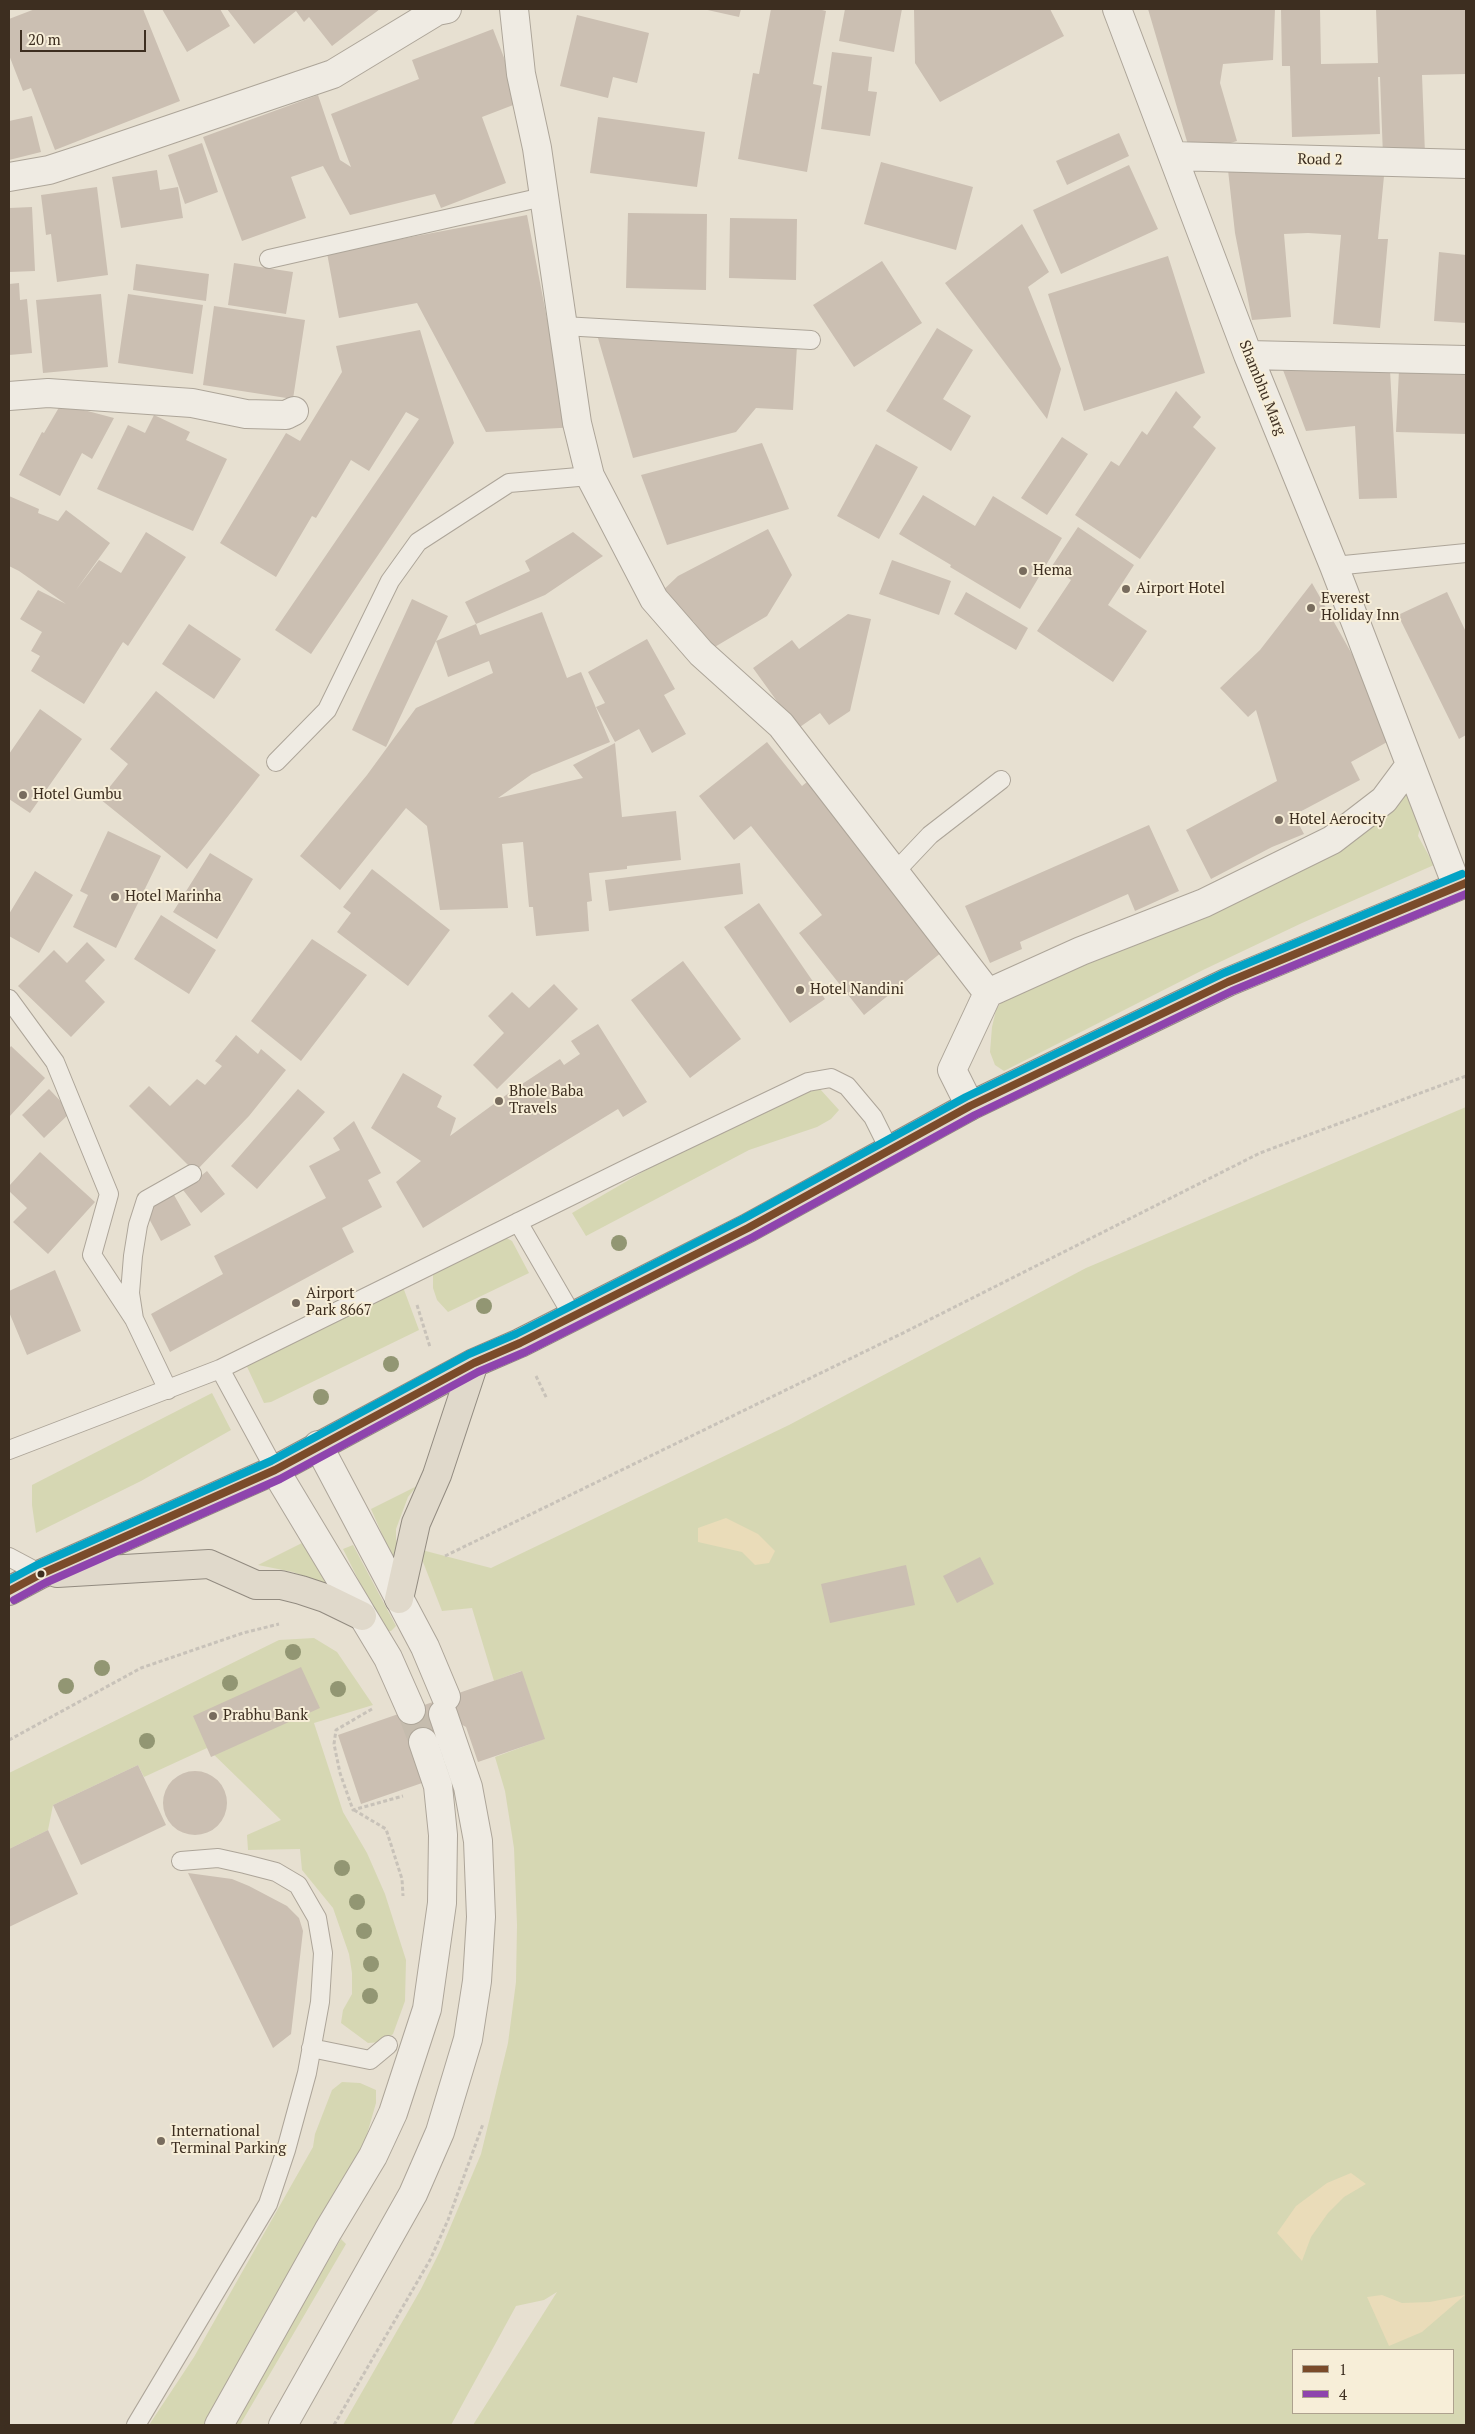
<!DOCTYPE html>
<html>
<head>
<meta charset="utf-8">
<style>
  body { margin:0 }
  #map { position:relative; width:1475px; height:2434px; overflow:hidden; background:#e7e0d1; font-family:"PT Serif",serif }
  canvas { display:block }
  .frame { position:absolute; inset:0; border:10px solid #3d2e20; pointer-events:none }
  .legend { position:absolute; left:1292px; top:2349px; width:162px; height:65px; box-sizing:border-box; background:#f7eed8; border:1px solid #ada18e; margin:0; padding:6px 9px; list-style:none; font-size:15px; color:#3d2e20 }
  .legend li { display:flex; align-items:center; gap:10px; height:25px }
  .legend b { width:25px; border:1px solid #ada18e }
  .scale { position:absolute; left:20px; top:30px; width:126px; height:22px; box-sizing:border-box; border:2px solid #3d2e20; border-top:0; padding-left:6px; font-size:15px; line-height:18px; white-space:nowrap; color:#3d2e20; -webkit-text-stroke:4px #f7eed8; paint-order:stroke }
</style>
</head>
<body>
<div id="map">
<canvas width="1475" height="2434"></canvas>
<div class="frame"></div>
<ul class="legend">
<li><b style="height:6px;background:#7a4b2a"></b>1</li>
<li><b style="height:6px;background:#8e44ad"></b>4</li>
</ul>
<div class="scale">20 m</div>
</div>
<script>
const ctx = document.querySelector('canvas').getContext('2d');
ctx.lineJoin = 'round';
function fillPath(path, color) {
  ctx.fillStyle = color;
  ctx.fill(path, 'evenodd');
}
function toPath(rows) {
  const path = new Path2D();
  for (const r of rows) {
    if (r.length === 3) {
      path.moveTo(r[0] + r[2], r[1]);
      path.arc(r[0], r[1], r[2], 0, 2 * Math.PI);
      continue;
    }
    path.moveTo(r[0], r[1]);
    for (let i = 2; i < r.length; i += 2) path.lineTo(r[i], r[i + 1]);
  }
  return path;
}
function stroke(path, color, width, dash) {
  ctx.strokeStyle = color;
  ctx.lineWidth = width;
  ctx.lineCap = dash ? 'butt' : 'round';
  ctx.setLineDash(dash || []);
  ctx.stroke(path);
}
function write(font, color, halo, rows, align = 'center') {
  ctx.font = font + ' "PT Serif",serif';
  ctx.lineWidth = 4;
  ctx.setLineDash([]);
  ctx.textBaseline = 'middle';
  ctx.strokeStyle = halo;
  ctx.fillStyle = color;
  for (const [text, x, y, turn = 0] of rows) {
    ctx.save();
    ctx.translate(x, y);
    ctx.rotate((+turn || 0) * Math.PI / 180);
    ctx.textAlign = isNaN(turn) ? turn : align;
    if (halo) ctx.strokeText(text, 0, 0);
    ctx.fillText(text, 0, 0);
    ctx.restore();
  }
}
fillPath(toPath([
  [1413,778,1422,820,1418,836,1434,865,1302,923,1203,970,1004,1071,995,1065,990,1052,992,1027,996,1010,1005,996,1236,892],
  [814,1085,820,1089,839,1110,831,1119,817,1127,749,1150,586,1236,572,1213,701,1138],
  [1466,1107,1466,2425,473,2425,557,2292,544,2300,516,2306,451,2425,343,2425,421,2289,441,2249,481,2154,508,2043,516,1982,517,1925,514,1848,505,1791,495,1757,544,1739,521,1671,494,1681,472,1608,442,1611,418,1549,491,1568,789,1425,1086,1268],
  [1294,2350,1454,2350,1454,2413,1294,2413],
  [503,1236,512,1241,529,1273,448,1312,437,1300,433,1288,433,1269],
  [400,1279,419,1330,271,1402,264,1403,242,1356],
  [212,1393,231,1430,141,1481,36,1533,32,1505,32,1485],
  [417,1486,408,1497,396,1529,396,1539,402,1563,396,1566,371,1509],
  [304,1542,328,1585,293,1572,258,1565],
  [353,1545,396,1626,391,1631,384,1631,343,1549],
  [314,1638,337,1652,373,1705,314,1723,343,1812,367,1853,385,1894,406,1960,405,2001,393,2034,382,2042,368,2043,341,2023,343,2010,352,1994,352,1973,349,1954,333,1908,302,1870,300,1849,248,1850,247,1835,281,1820,207,1748,144,1777,138,1765,53,1805,48,1830,9,1849,9,1773,279,1640],
  [342,2082,360,2083,376,2090,376,2103,363,2148,209,2425,149,2425,194,2357,313,2147,315,2134,332,2090],
  [341,2239,346,2244,240,2425,232,2425]
]), '#d6d7b3');
fillPath(toPath([
  [726,1518,758,1534,775,1551,769,1563,755,1565,742,1552,698,1542,698,1528],
  [1351,2173,1366,2184,1344,2197,1328,2213,1311,2237,1302,2261,1277,2233,1296,2206,1327,2183],
  [1382,2295,1402,2303,1430,2302,1465,2295,1422,2332,1389,2346,1367,2297]
]), '#eadcb9');
fillPath(toPath([
  [35,9,143,9,180,101,55,150,31,88,23,91,9,55,9,19],
  [162,9,220,9,230,26,187,52],
  [227,9,380,9,332,46,309,17,304,22,296,11,254,44],
  [703,9,741,9,739,17],
  [771,9,818,9,826,11,813,84,822,86,807,172,738,159,753,73,759,74],
  [845,9,902,9,894,52,839,41],
  [914,9,1050,9,1064,36,940,102,915,63],
  [1148,9,1275,9,1273,60,1223,64,1220,83,1237,141,1191,155],
  [1281,9,1320,9,1321,64,1378,63,1376,9,1466,9,1466,74,1422,75,1425,154,1383,156,1380,77,1378,77,1380,134,1292,137,1290,66,1282,66],
  [577,15,649,33,637,83,613,77,608,98,560,86],
  [493,29,521,102,482,117,506,183,441,208,435,194,350,215,323,166,291,177,306,218,242,241,203,137,318,95,340,160,351,167,331,114,419,79,412,60],
  [832,52,872,57,868,91,877,92,870,136,821,129],
  [32,116,41,152,9,160,9,121],
  [598,117,705,132,697,187,590,173],
  [1119,133,1129,156,1067,185,1056,161],
  [202,143,218,192,185,204,168,155],
  [881,162,973,187,956,250,864,224],
  [1129,165,1158,229,1061,274,1033,210],
  [157,170,160,190,178,187,183,218,121,228,112,177],
  [1228,170,1313,170,1384,176,1378,239,1388,239,1380,328,1333,324,1341,235,1308,233,1284,234,1291,317,1252,320,1235,233],
  [97,187,108,275,57,282,51,234,46,235,41,195],
  [32,207,35,271,9,272,9,208],
  [628,213,707,214,706,290,626,288],
  [527,215,554,355,578,427,486,432,417,303,339,318,327,253],
  [730,218,797,219,796,280,729,278],
  [1022,224,1049,272,1028,287,1061,369,1047,419,945,283],
  [1439,252,1466,255,1466,323,1434,321],
  [1168,256,1205,373,1084,411,1048,294],
  [882,261,922,323,854,367,813,305],
  [234,263,293,272,286,314,228,305],
  [136,264,209,274,206,301,133,290],
  [19,283,20,300,27,299,32,353,9,355,9,284],
  [101,294,108,367,43,373,36,300],
  [128,294,203,305,193,374,118,363],
  [214,306,305,320,293,399,203,385],
  [937,328,973,350,943,399,971,416,951,451,886,411],
  [420,330,454,443,311,654,275,630,419,419,406,412,369,471,351,460,316,518,312,516,276,577,220,543,286,433,300,441,342,372,336,346],
  [598,338,797,346,793,410,756,408,736,432,633,458],
  [1283,370,1390,370,1397,498,1359,499,1355,426,1306,431],
  [1399,370,1466,372,1466,434,1396,432],
  [1176,391,1201,417,1193,427,1216,448,1140,559,1075,515,1111,461,1119,466,1142,431,1147,435],
  [61,404,114,418,92,459,82,453,60,496,19,475,42,432,44,433],
  [154,415,190,432,186,440,227,459,193,531,97,489,128,425,145,433],
  [1062,437,1088,454,1047,515,1021,498],
  [762,443,789,509,667,545,641,475],
  [876,444,918,467,879,539,837,516],
  [923,495,975,526,993,496,1062,538,1020,609,950,567,951,565,899,534],
  [9,496,39,509,38,513,58,521,66,510,110,543,76,590,99,560,121,573,146,532,186,557,128,646,123,642,84,704,31,671,40,656,31,651,42,632,20,619,38,590,66,604,19,571,9,566],
  [1078,527,1134,565,1108,605,1147,631,1113,682,1037,631,1071,580,1052,566],
  [768,529,792,575,767,616,713,648,693,621,686,629,658,595,678,576],
  [573,532,603,556,545,595,476,624,480,635,542,612,567,678,581,672,610,742,532,774,498,798,583,778,573,765,615,743,622,817,676,811,681,860,627,866,627,869,589,873,592,901,587,902,589,931,536,936,533,907,529,907,523,842,502,844,508,908,440,910,427,826,406,808,340,890,300,856,367,775,416,708,493,673,489,661,448,677,436,641,386,747,352,730,412,599,448,616,436,641,476,624,465,602,530,571,525,561],
  [892,560,951,581,939,615,879,594],
  [1312,583,1398,736,1351,762,1360,780,1294,815,1304,834,1272,847,1211,879,1186,830,1277,781,1256,710,1248,717,1220,688,1260,650],
  [966,592,1028,628,1016,650,954,614],
  [1447,592,1466,632,1466,735,1459,739,1398,615],
  [848,614,871,619,850,711,829,725,820,713,797,729,753,668,792,640,799,649],
  [189,624,241,659,214,699,162,664],
  [647,639,675,689,664,695,686,734,652,753,639,729,615,742,596,707,605,703,588,672],
  [156,691,260,775,187,869,100,799,128,764,110,749],
  [40,709,82,739,30,813,9,799,9,754],
  [767,742,802,786,807,782,942,952,864,1015,799,933,822,915,751,826,734,840,699,796],
  [1149,825,1179,891,1135,911,1128,894,1020,942,1022,949,990,963,965,906],
  [108,831,161,856,116,948,73,927,88,895,80,891],
  [210,853,253,879,217,939,173,912],
  [740,863,743,894,609,911,605,880],
  [372,869,450,930,408,986,337,932,351,913,343,907],
  [35,871,73,895,39,953,9,936,9,914],
  [759,903,825,999,790,1023,724,927],
  [161,915,216,950,189,994,134,959],
  [312,939,367,975,301,1061,251,1021],
  [87,942,105,960,85,981,105,1002,71,1037,18,986,54,950,67,963],
  [683,961,741,1039,690,1078,631,1000],
  [554,984,578,1009,497,1089,473,1065,504,1033,488,1016,512,992,529,1008],
  [598,1024,647,1102,623,1117,618,1109,423,1228,396,1182,421,1161,371,1128,403,1073,442,1096,437,1107,456,1118,450,1136,513,1090,560,1059,564,1065,580,1054,571,1041],
  [236,1035,258,1054,261,1049,286,1070,249,1116,195,1172,129,1106,149,1086,170,1106,197,1079,205,1085,222,1066,215,1061],
  [11,1046,45,1078,9,1117,9,1049],
  [49,1089,71,1112,44,1138,22,1115],
  [298,1089,325,1112,257,1189,231,1166],
  [354,1121,381,1173,368,1180,382,1207,342,1228,354,1252,170,1352,151,1314,223,1274,214,1256,326,1198,309,1166,340,1150,333,1138],
  [40,1152,95,1202,48,1254,13,1222,27,1208,9,1191,9,1186],
  [207,1171,225,1194,201,1213,183,1190],
  [174,1195,191,1225,161,1241,145,1211],
  [55,1270,81,1331,27,1355,9,1312,9,1291],
  [980,1557,994,1584,957,1603,943,1576],
  [906,1565,915,1605,830,1623,821,1584],
  [301,1667,320,1708,211,1757,193,1716],
  [522,1671,545,1739,478,1762,466,1727,443,1714,423,1742,425,1782,361,1804,338,1735],
  [138,1765,166,1825,81,1865,53,1805],
  [195,1803,32],
  [48,1830,78,1894,9,1927,9,1849],
  [188,1873,232,1879,249,1886,287,1906,299,1918,303,1931,291,2034,273,2048]
]), '#cbbfb2');
stroke(toPath([
  [411,1710,423,1742]
]), '#c5bcae', 28, [28, 14]);
const service = toPath([
  [269,259,543,197],
  [563,326,811,340],
  [1334,566,1466,553],
  [276,762,327,710,390,581,418,542,509,483,590,476],
  [895,872,930,835,1001,780],
  [9,999,55,1062,109,1194,92,1255,134,1319],
  [518,1222,572,1315],
  [220,1369,275,1470],
  [168,1390,134,1319,130,1293,133,1256,138,1225,146,1200,192,1174],
  [9,1450,220,1369,634,1165,808,1082,831,1078,847,1086,873,1117,889,1149],
  [9,1557,41,1574],
  [311,2048,370,2060,388,2045],
  [136,2425,268,2204,286,2150,307,2073,320,2002,323,1953,317,1918,298,1885,276,1872,245,1864,218,1858,181,1861]
]);
const minor = toPath([
  [514,9,521,74,537,148,577,423,590,476,654,599,701,653,781,725,988,993],
  [1117,9,1248,355,1334,566,1457,886],
  [1173,156,1466,164],
  [9,177,49,170,89,157,333,74,437,11,447,9],
  [1248,355,1466,360],
  [9,396,48,393,192,403,246,414,286,415,294,411],
  [970,1106,952,1070,988,993,1081,951,1204,903,1332,840,1384,800,1410,765],
  [318,1445,425,1647,446,1697],
  [275,1470,388,1658,411,1710],
  [219,2425,328,2231,373,2156,393,2113,427,2009,442,1903,443,1835,438,1786,423,1742],
  [283,2425,413,2194,440,2132,468,2039,477,1981,481,1917,478,1841,468,1787,443,1714]
]);
const trunk = toPath([
  [57,1573,209,1564,256,1585,281,1585,301,1590,325,1598,362,1616],
  [9,1591,41,1574,275,1470,474,1363,520,1343,748,1228,970,1106,1228,982,1466,883],
  [399,1599,416,1523,437,1475,474,1363]
]);
stroke(service, '#ada599', 20);
stroke(minor, '#ada599', 30);
stroke(trunk, '#928b80', 30);
stroke(toPath([
  [417,1305,430,1347],
  [536,1376,547,1399],
  [445,1556,905,1332,1260,1153,1466,1076],
  [372,1709,336,1730,334,1744,340,1773,353,1810,403,1796],
  [9,1740,141,1668,243,1633,279,1624],
  [354,1810,386,1829,402,1879,403,1896],
  [334,2425,430,2260,448,2220,483,2124]
]), '#c8c2b9', 3, [4, 2.5]);
stroke(service, '#efebe3', 18);
stroke(minor, '#efebe3', 28);
stroke(trunk, '#e0d9cb', 28);
stroke(toPath([
  [9,1591,41,1574,275,1470,474,1363,520,1343,748,1228,970,1106,1228,982,1466,883]
]), '#7a4b2a', 8);
stroke(toPath([
  [14,1600,45,1583,280,1479,478,1372,525,1352,753,1237,975,1115,1232,991,1466,894]
]), '#8e44ad', 8);
stroke(toPath([
  [9,1580,37,1565,271,1461,469,1354,516,1334,743,1219,966,1097,1224,973,1462,874]
]), '#03a3c5', 8);
ctx.fillStyle = '#929673';
for (const [x, y] of [
  [619,1243],
  [484,1306],
  [391,1364],
  [321,1397],
  [293,1652],
  [102,1668],
  [230,1683],
  [66,1686],
  [338,1689],
  [147,1741],
  [342,1868],
  [357,1902],
  [364,1931],
  [371,1964],
  [370,1996]
]) {
  ctx.beginPath();
  ctx.arc(x, y, 8, 0, 2 * Math.PI);
  ctx.fill();
}
for (const [x, y, r, color] of [
  [1023,571,5,"#786c5e"],
  [1126,589,5,"#786c5e"],
  [1311,608,5,"#786c5e"],
  [23,795,5,"#786c5e"],
  [1279,820,5,"#786c5e"],
  [115,897,5,"#786c5e"],
  [800,990,5,"#786c5e"],
  [499,1101,5,"#786c5e"],
  [296,1303,5,"#786c5e"],
  [41,1574,4.5,"#3d2e20"],
  [213,1716,5,"#786c5e"],
  [161,2141,5,"#786c5e"]
]) {
  const dot = new Path2D();
  dot.arc(x, y, r, 0, 2 * Math.PI);
  ctx.fillStyle = color;
  ctx.fill(dot);
  stroke(dot, '#f7eed8', 2);
}
write('15px', '#3d2e20', '#f7eed8', [
  ["Road 2",1320,160,1],
  ["Shambhu Marg",1262,388,68]
]);
write('15px', '#3d2e20', '#f7eed8', [
  ["Hema",1033,571],
  ["Airport Hotel",1136,589],
  ["Everest",1321,599],
  ["Holiday Inn",1321,616],
  ["Hotel Gumbu",33,795],
  ["Hotel Aerocity",1289,820],
  ["Hotel Marinha",125,897],
  ["Hotel Nandini",810,990],
  ["Bhole Baba",509,1092],
  ["Travels",509,1109],
  ["Airport",306,1294],
  ["Park 8667",306,1311],
  ["Prabhu Bank",223,1716],
  ["International",171,2132],
  ["Terminal Parking",171,2149]
], 'left');
</script>
</body>
</html>
